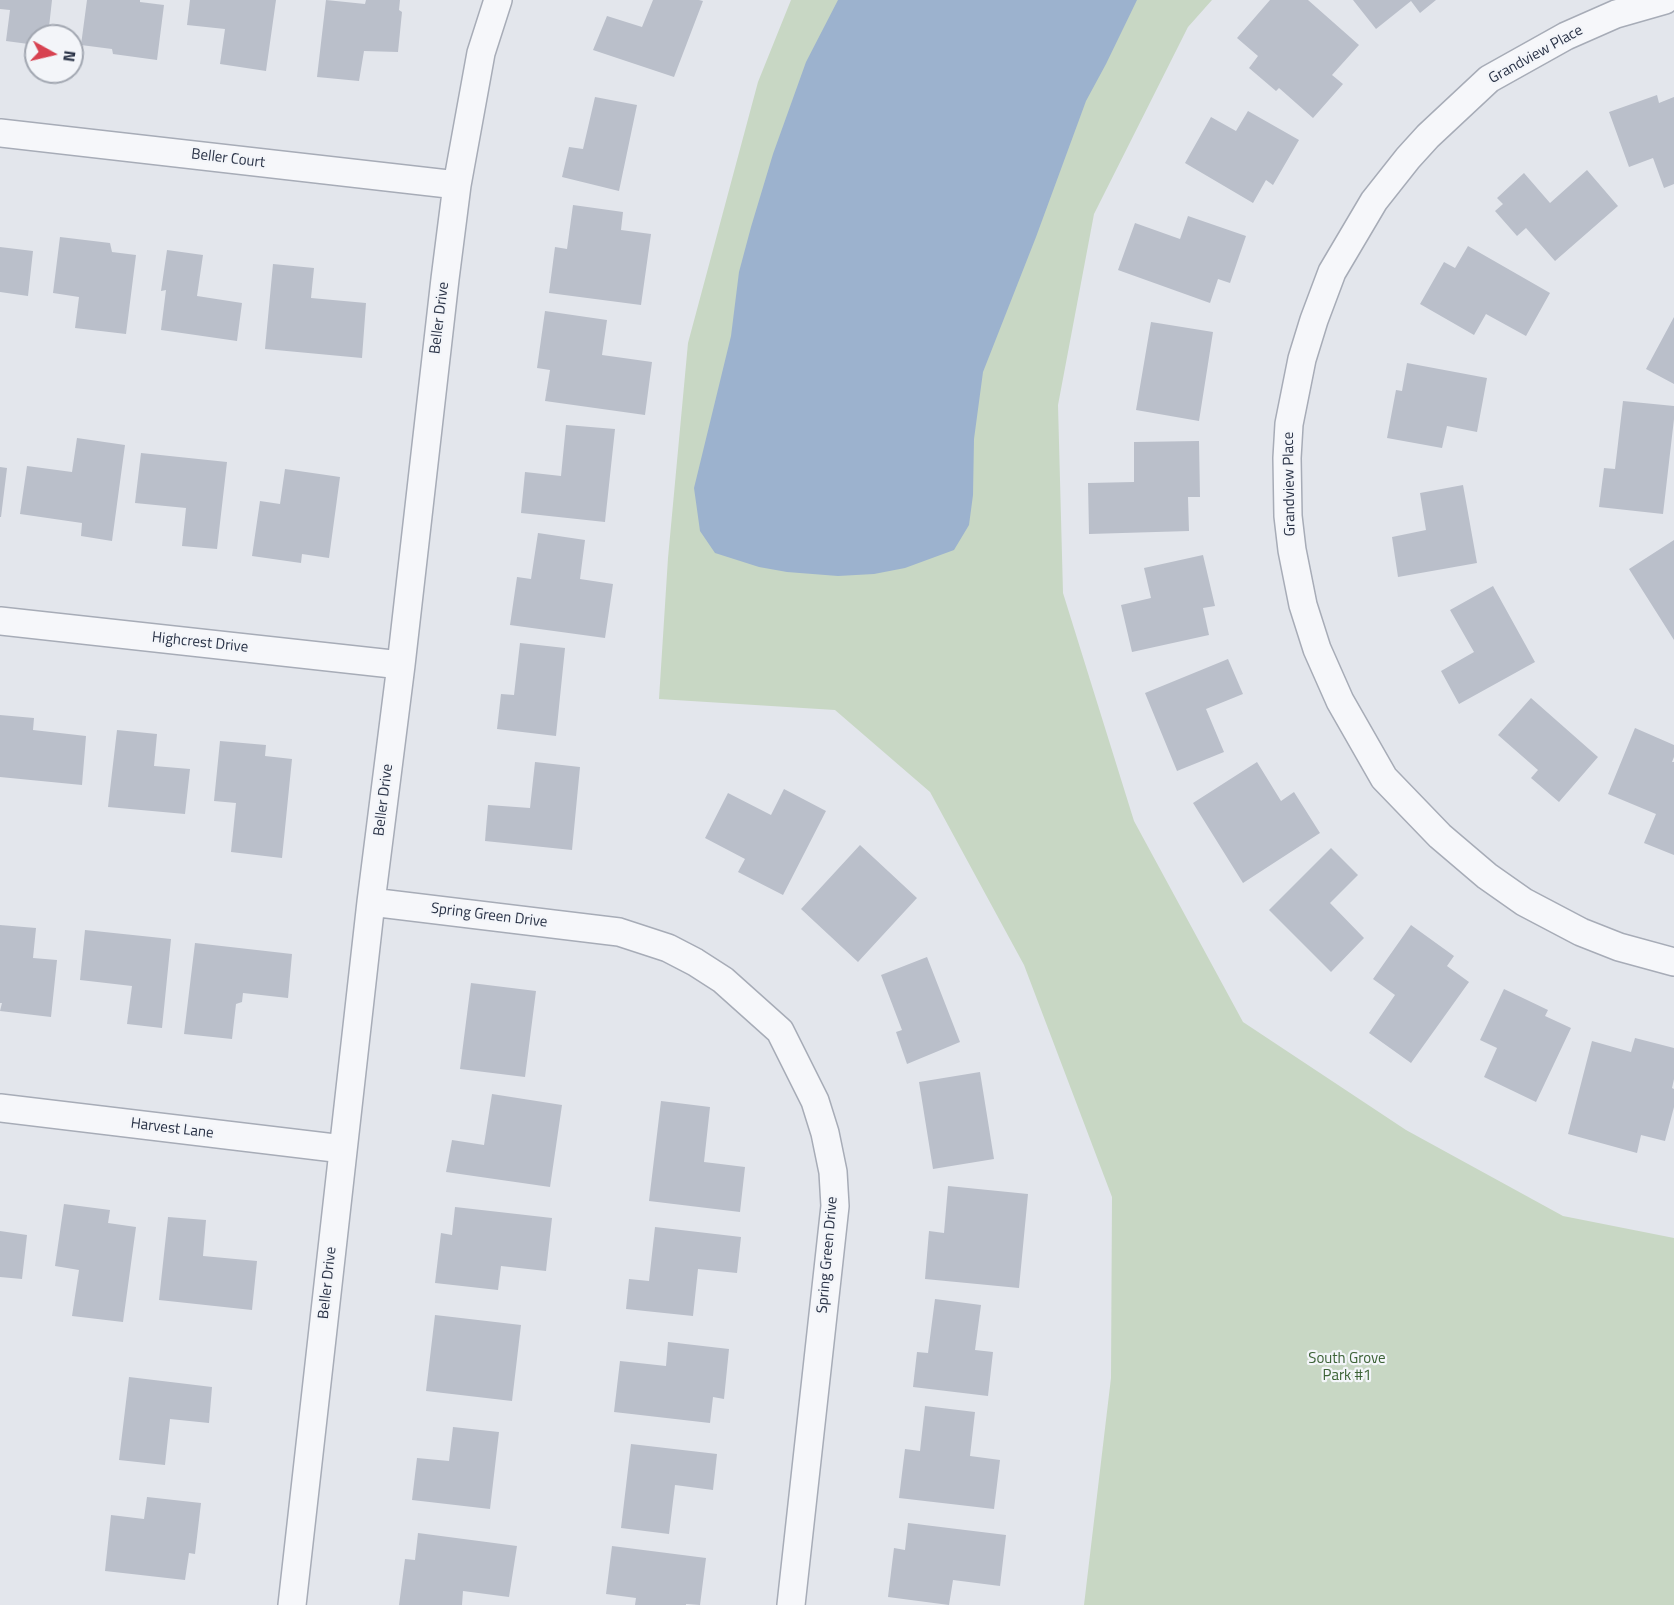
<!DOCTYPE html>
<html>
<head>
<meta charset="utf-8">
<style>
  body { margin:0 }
  #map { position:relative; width:1674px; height:1605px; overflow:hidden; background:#e3e6ec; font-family:"Titillium Web",sans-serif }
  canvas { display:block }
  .north { position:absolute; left:24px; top:24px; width:60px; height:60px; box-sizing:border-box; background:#f3f5f9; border:2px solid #a2a7b1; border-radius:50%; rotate:98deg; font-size:16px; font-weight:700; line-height:24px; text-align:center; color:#293246 }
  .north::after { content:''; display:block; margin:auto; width:21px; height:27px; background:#d74251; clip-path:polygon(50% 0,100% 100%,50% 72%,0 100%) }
</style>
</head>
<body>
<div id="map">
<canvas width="1674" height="1605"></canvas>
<div class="north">N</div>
</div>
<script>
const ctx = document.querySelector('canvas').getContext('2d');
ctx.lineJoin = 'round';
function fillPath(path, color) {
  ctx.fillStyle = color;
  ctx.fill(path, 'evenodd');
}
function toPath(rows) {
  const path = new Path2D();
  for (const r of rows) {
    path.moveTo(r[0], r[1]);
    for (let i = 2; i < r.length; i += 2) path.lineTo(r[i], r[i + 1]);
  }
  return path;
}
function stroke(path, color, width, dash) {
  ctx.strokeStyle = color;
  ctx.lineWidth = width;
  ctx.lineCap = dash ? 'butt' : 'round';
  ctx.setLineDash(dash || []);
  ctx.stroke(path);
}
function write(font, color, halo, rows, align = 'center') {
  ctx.font = font + ' "Titillium Web",sans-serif';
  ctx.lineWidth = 4.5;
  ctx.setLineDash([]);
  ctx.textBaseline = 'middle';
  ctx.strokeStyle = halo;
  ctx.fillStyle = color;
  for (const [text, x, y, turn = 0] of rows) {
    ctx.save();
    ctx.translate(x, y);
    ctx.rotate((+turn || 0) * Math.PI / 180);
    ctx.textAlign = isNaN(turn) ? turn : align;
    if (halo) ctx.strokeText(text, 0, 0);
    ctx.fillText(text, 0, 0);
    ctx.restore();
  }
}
fillPath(toPath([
  [791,0,1212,0,1188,27,1094,214,1058,405,1063,593,1134,821,1243,1022,1406,1130,1563,1216,1674,1238,1674,1605,1084,1605,1111,1378,1112,1197,1024,965,930,792,835,710,659,699,668,558,688,343,758,82]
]), '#c8d7c4');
fillPath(toPath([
  [838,0,1137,0,1106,64,1086,101,1036,237,983,372,974,439,973,495,969,525,954,550,905,568,874,574,838,576,787,572,759,567,715,553,700,531,694,488,731,336,739,272,751,227,773,154,806,62]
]), '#9cb2ce');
fillPath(toPath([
  [0,0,52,0,48,36,36,36,36,45,6,41,10,10,0,9],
  [87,0,140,0,140,2,164,5,157,60,113,54,112,49,81,45],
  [190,0,276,0,266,71,220,64,225,29,187,25],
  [326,0,365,4,366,0,400,0,399,10,402,12,398,52,364,51,359,81,317,77],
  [653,0,699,0,703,1,674,77,593,50,607,16,642,27],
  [1270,0,1308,0,1359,45,1332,75,1343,84,1313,118,1279,88,1276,91,1249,68,1258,56,1237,38],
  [1353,0,1436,0,1420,13,1411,1,1376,29],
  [1657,95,1659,103,1674,97,1674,184,1664,188,1653,158,1629,167,1609,112],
  [595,97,637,105,619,191,562,177,569,147,583,149],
  [1248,111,1299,140,1273,185,1266,180,1253,203,1185,163,1211,117,1236,131],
  [1587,170,1618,206,1555,261,1526,228,1517,236,1495,211,1503,204,1497,198,1524,173,1550,203],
  [573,205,623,212,621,230,651,234,641,305,549,293,555,247,567,249],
  [1188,216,1246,236,1230,283,1218,279,1210,303,1118,270,1135,223,1180,239],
  [60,237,110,243,112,252,136,255,126,334,75,328,79,297,53,293],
  [1468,246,1550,293,1526,336,1486,314,1474,335,1420,304,1444,262,1455,268],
  [0,247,33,251,28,296,0,292],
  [167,250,203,255,197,296,242,303,237,341,161,330,166,290,161,291],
  [273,264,314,268,311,298,366,303,362,358,265,349],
  [545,311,607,320,602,355,652,362,645,415,545,401,550,370,537,368],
  [1674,317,1674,384,1646,369],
  [1151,322,1213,332,1199,421,1136,410],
  [1407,363,1487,378,1477,432,1447,426,1442,448,1387,438,1396,390,1402,391],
  [1623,401,1674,406,1674,419,1663,514,1599,507,1604,468,1615,469],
  [566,425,615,429,605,522,521,513,525,472,561,476],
  [77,438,125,445,112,541,81,536,82,523,20,514,27,466,72,472],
  [1199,441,1200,497,1188,497,1189,531,1089,534,1088,483,1134,482,1134,442],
  [141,453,227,462,217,549,182,546,186,508,135,503],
  [0,467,7,468,1,517,0,517],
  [285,469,340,477,329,558,302,554,301,563,252,556,260,501,280,504],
  [1463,485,1477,563,1398,577,1392,537,1426,530,1420,493],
  [538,533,585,540,580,579,613,584,605,638,510,625,517,577,531,579],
  [1674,540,1674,640,1629,569],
  [1203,555,1215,606,1203,608,1209,635,1132,652,1121,605,1151,598,1144,568],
  [1493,586,1535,662,1459,704,1441,671,1474,652,1450,610],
  [520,643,565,648,556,736,497,729,501,694,514,695],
  [1228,659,1243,694,1206,709,1224,752,1177,771,1145,693],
  [1531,698,1598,757,1559,802,1531,778,1538,770,1498,735],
  [0,715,34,718,33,730,86,736,82,785,0,777],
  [1635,728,1674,745,1674,757,1672,762,1674,762,1674,855,1644,843,1656,814,1608,794],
  [117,730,157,734,154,766,190,769,185,814,108,807],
  [220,741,266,745,265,756,292,759,282,858,231,852,236,803,214,801],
  [535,762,580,767,572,850,485,841,488,805,530,808],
  [1257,762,1281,801,1294,792,1320,833,1243,883,1193,803],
  [784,789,826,811,783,895,738,872,745,859,705,838,728,793,771,815],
  [860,845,917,898,858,962,801,909],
  [1331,848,1358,875,1330,903,1364,938,1331,972,1269,910],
  [0,925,36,928,33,958,57,960,51,1017,0,1011,2,1003,0,1003],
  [1411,925,1454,956,1447,966,1469,982,1411,1063,1369,1033,1395,995,1373,979],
  [85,930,171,939,162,1028,127,1024,132,986,80,980],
  [195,943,292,954,288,998,243,993,242,1002,236,1004,232,1039,184,1034],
  [927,957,960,1042,907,1064,896,1032,902,1030,881,975],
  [471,983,536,991,525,1077,460,1069],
  [1504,989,1548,1010,1545,1016,1571,1028,1536,1102,1484,1077,1497,1048,1480,1040],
  [1635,1038,1674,1048,1674,1079,1672,1088,1674,1089,1674,1107,1665,1141,1641,1135,1637,1153,1568,1134,1592,1041,1631,1052],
  [980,1072,994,1159,933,1169,919,1082],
  [492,1094,562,1105,550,1187,446,1172,452,1140,484,1145],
  [661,1101,710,1107,704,1162,745,1167,740,1212,649,1201],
  [948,1186,1028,1194,1019,1288,925,1279,929,1231,944,1233],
  [64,1204,110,1210,108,1223,136,1227,123,1322,72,1316,79,1270,55,1266],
  [455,1207,552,1218,546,1271,501,1266,498,1290,435,1283,441,1233,452,1235],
  [168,1217,206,1220,203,1256,257,1261,252,1310,159,1300],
  [655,1227,741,1237,737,1273,698,1269,693,1316,626,1309,629,1279,649,1281],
  [0,1231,27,1235,22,1279,0,1277],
  [935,1299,981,1305,975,1350,993,1352,988,1396,913,1387,917,1352,928,1353],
  [435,1315,521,1325,512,1401,426,1391],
  [668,1342,729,1349,724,1399,713,1397,710,1423,614,1412,620,1361,666,1366],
  [129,1377,212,1387,209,1423,170,1419,165,1465,119,1460],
  [925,1406,975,1412,970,1456,1000,1460,994,1509,899,1498,905,1449,920,1451],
  [453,1427,499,1432,490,1509,412,1500,417,1458,449,1461],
  [631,1444,717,1454,713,1490,675,1485,669,1534,621,1528],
  [147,1497,201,1503,195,1554,189,1553,185,1580,105,1571,111,1515,144,1519],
  [908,1523,1006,1535,1000,1586,953,1580,949,1605,888,1597,894,1548,905,1550],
  [418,1533,517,1546,509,1597,463,1591,462,1605,399,1605,405,1559,415,1560],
  [612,1546,706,1558,700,1605,686,1604,686,1605,635,1605,636,1598,606,1594]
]), '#babfca');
const street = toPath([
  [1665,0,1616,14,1566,36,1489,79,1428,136,1408,158,1374,201,1332,272,1314,320,1302,359,1289,424,1287,458,1288,516,1292,550,1303,605,1317,649,1340,701,1384,778,1440,836,1487,876,1524,902,1581,932,1619,947,1674,962],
  [0,133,457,185],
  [0,621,401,665],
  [371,902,619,932,668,948,695,962,723,980,780,1031,815,1101,825,1133,833,1172,835,1206,791,1605],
  [0,1108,343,1149],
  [292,1605,371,902,401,665,445,279,457,185,481,53,498,0]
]);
stroke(street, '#a7acb7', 30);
stroke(street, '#f6f7fa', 27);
write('15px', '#293246', '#f3f5f9', [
  ["Grandview Place",1536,55,-29],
  ["Beller Court",228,159,7],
  ["Beller Drive",440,318,-83],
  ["Grandview Place",1290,484,-91],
  ["Highcrest Drive",200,643,6],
  ["Beller Drive",384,800,-83],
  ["Spring Green Drive",489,916,7],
  ["Harvest Lane",172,1129,7],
  ["Spring Green Drive",828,1255,-85],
  ["Beller Drive",328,1283,-84]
]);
write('15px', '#3c6236', '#f3f5f9', [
  ["South Grove",1347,1359],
  ["Park #1",1347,1376]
]);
</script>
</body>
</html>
